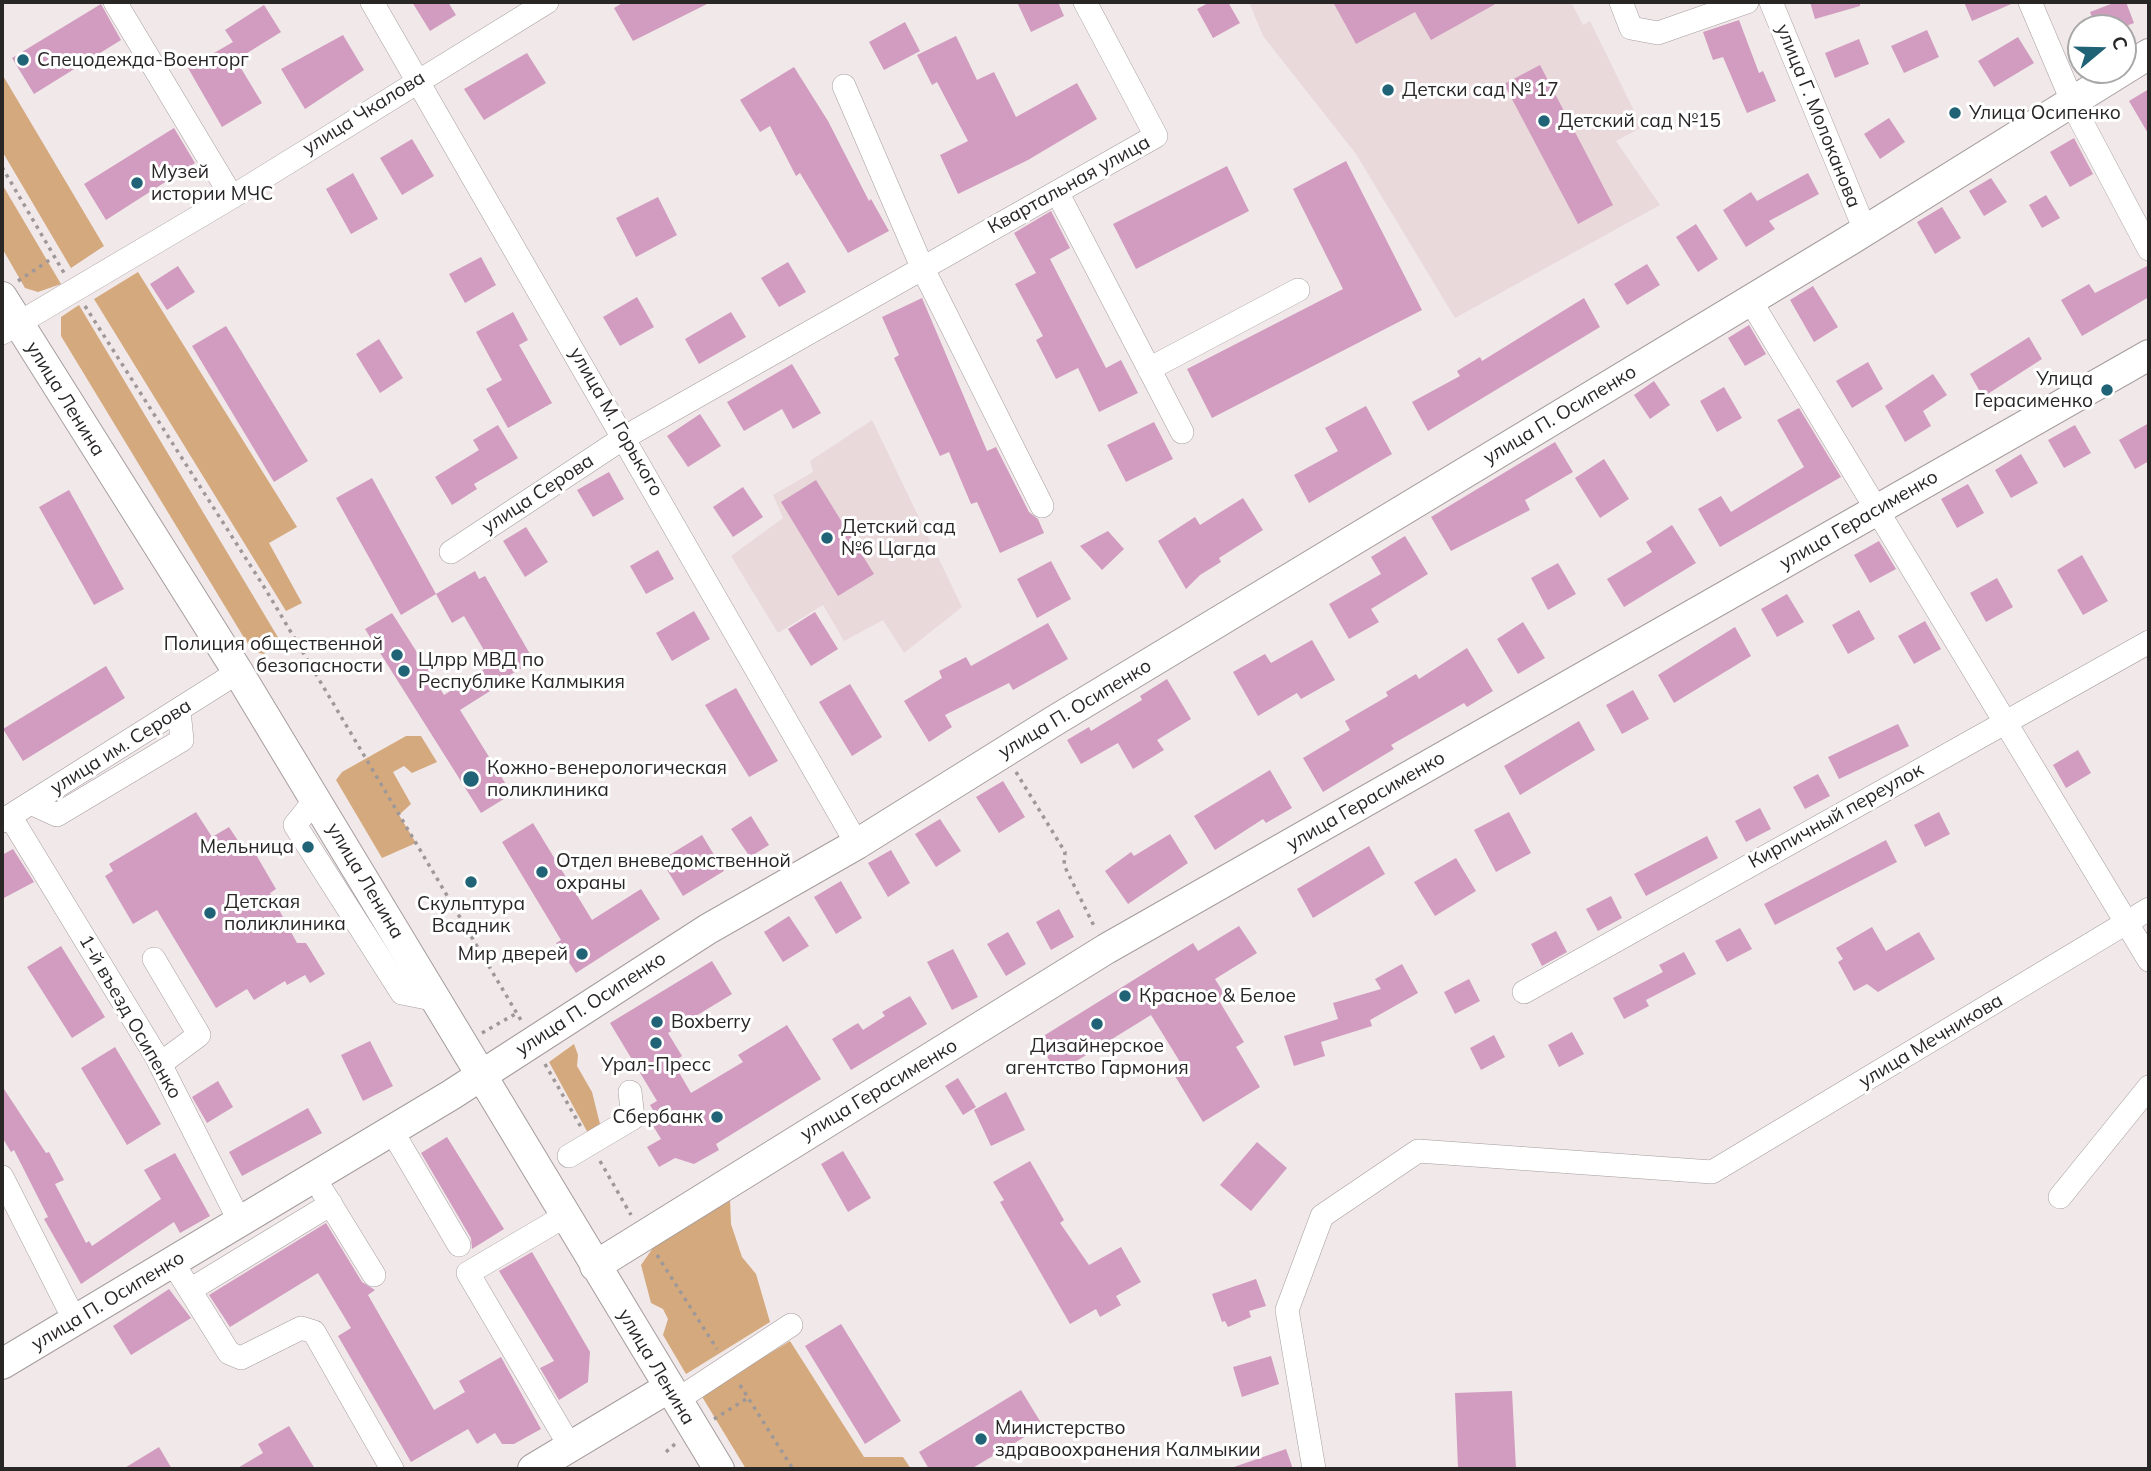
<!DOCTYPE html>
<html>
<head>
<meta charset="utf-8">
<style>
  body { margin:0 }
  #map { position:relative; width:2151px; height:1471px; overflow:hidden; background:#f1e8e9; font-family:Mulish,sans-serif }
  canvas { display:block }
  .frame { position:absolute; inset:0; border:4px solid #292626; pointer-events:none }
  .north { position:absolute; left:2067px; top:14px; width:70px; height:70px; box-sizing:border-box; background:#fff; border:2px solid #a9a8a8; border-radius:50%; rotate:71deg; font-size:19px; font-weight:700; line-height:28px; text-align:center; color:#292626 }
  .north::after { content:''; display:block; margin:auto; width:24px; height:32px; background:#206276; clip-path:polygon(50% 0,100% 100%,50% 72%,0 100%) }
</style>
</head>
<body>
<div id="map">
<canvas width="2151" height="1471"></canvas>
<div class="frame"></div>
<div class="north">С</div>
</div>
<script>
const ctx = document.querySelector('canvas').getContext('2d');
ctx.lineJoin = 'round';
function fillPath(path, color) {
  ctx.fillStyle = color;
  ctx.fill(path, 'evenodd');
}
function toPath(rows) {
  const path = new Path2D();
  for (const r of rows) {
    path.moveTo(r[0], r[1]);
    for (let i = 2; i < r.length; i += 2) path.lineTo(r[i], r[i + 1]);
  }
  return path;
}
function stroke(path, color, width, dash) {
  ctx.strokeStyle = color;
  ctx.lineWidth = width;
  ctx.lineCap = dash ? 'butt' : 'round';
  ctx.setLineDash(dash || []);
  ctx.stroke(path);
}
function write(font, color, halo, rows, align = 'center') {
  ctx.font = font + ' Mulish,sans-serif';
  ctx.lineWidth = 6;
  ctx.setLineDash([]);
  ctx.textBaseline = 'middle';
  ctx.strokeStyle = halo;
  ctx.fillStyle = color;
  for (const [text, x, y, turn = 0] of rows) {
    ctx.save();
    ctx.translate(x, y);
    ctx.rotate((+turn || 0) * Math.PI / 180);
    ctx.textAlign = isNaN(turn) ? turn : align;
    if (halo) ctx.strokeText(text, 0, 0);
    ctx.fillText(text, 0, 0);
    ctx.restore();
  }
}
fillPath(toPath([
  [1249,2,1571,2,1583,25,1590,21,1642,127,1616,141,1660,205,1455,318,1356,154,1263,36],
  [872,420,962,607,904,653,883,620,844,641,823,605,778,633,731,556,783,518,773,495,813,472,810,461]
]), '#ead9db');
fillPath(toPath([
  [2,74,104,246,71,268,2,151],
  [2,184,61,284,38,292,25,288,2,248],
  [138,272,297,527,269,543,302,603,286,611,94,299],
  [79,305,279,639,264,654,255,652,246,641,61,336,61,317],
  [406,736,421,736,437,762,412,773,404,766,393,772,411,804,399,815,416,843,382,858,336,780,342,772],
  [574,1044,578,1055,577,1066,592,1092,600,1124,589,1135,549,1062],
  [730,1199,731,1224,742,1257,756,1274,770,1322,686,1374,663,1335,668,1319,663,1309,651,1303,641,1265,660,1238],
  [790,1341,864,1457,903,1457,911,1469,746,1469,701,1395]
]), '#d4a97d');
fillPath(toPath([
  [412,2,448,2,456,15,430,31],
  [624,2,711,2,633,41,614,8],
  [1017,2,1058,2,1064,16,1031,32],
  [1210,2,1228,2,1240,23,1213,38,1197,9],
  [1333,2,1499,2,1431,40,1415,12,1356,44],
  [1810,2,1860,2,1860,6,1815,19],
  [1964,2,2016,2,1972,21],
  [2116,2,2126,2,2134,23,2121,28,2096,28,2090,12],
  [101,4,121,40,34,94,12,58],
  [264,5,281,32,236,60,262,103,222,127,188,68,233,42,225,30],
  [1739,20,1759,73,1763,71,1776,101,1747,113,1723,57,1713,60,1703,32],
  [905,22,920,51,884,70,869,42],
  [1927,30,1939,57,1904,73,1891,46],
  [343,35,364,70,305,109,281,69],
  [956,36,977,80,994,72,1016,117,1077,83,1097,119,1028,160,958,194,940,155,968,141,937,82,932,85,917,55],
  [2018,37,2034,63,1994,87,1978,61],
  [1859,39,1869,64,1835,78,1825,53],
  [527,53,546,83,484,120,464,89],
  [1540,65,1613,205,1578,224,1504,84],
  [794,67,828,121,869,201,871,199,889,231,848,253,800,173,796,176,770,126,760,132,740,100],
  [2149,89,2149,135,2129,101],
  [1889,118,1905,142,1880,159,1864,134],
  [174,128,195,163,106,220,84,184],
  [2074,138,2093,174,2070,187,2050,152],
  [412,139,434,176,402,195,380,158],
  [1346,161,1422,310,1212,418,1187,369,1343,289,1293,189],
  [1227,166,1249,211,1136,269,1113,224],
  [353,173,378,219,351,234,326,189],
  [1808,173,1819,194,1769,221,1775,229,1746,247,1723,210,1751,192,1757,201],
  [1991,178,2007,202,1984,216,1969,191],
  [2046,195,2060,218,2042,228,2029,205],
  [658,197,677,235,636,257,616,218],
  [1942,207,1961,238,1935,254,1917,222],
  [1051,211,1070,248,1050,259,1106,368,1121,360,1138,393,1099,412,1078,368,1056,379,1036,340,1043,336,1015,284,1036,273,1014,233],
  [1696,224,1718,259,1698,272,1676,237],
  [481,257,496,285,465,303,449,274],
  [788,262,806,292,779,307,761,278],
  [1647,264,1660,285,1627,305,1614,284],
  [2149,265,2149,297,2082,336,2061,300,2089,284,2095,293],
  [178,266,195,292,167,310,150,284],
  [1813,286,1838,327,1814,342,1790,300],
  [637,297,654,327,620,346,603,317],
  [922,298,987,451,996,447,1029,512,1038,519,1044,533,1000,553,977,502,971,504,949,452,940,456,894,358,899,355,882,317],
  [1584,298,1600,327,1428,431,1412,402,1460,376,1457,371,1480,357,1482,361],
  [513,312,528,340,519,345,552,403,508,428,486,389,502,380,476,332],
  [731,312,746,337,699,364,685,339],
  [1749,325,1766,354,1745,366,1728,338],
  [226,326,308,461,274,482,192,346],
  [2029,337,2042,359,1983,397,1970,374],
  [379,339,403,378,380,393,356,354],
  [1868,362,1883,389,1852,408,1836,381],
  [792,364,821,413,793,429,782,409,744,431,727,402],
  [1933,374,1947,395,1923,411,1931,426,1905,442,1885,406],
  [1654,381,1670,405,1650,419,1634,395],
  [1724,387,1742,418,1717,432,1700,401],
  [1366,406,1392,454,1309,503,1294,475,1338,451,1325,428],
  [1799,408,1841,477,1720,547,1698,509,1721,496,1731,512,1804,467,1777,420],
  [700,414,721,446,688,467,667,436],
  [1154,422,1173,459,1126,482,1107,445],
  [2149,423,2149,461,2135,469,2119,440],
  [498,425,518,458,474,484,477,489,452,505,435,477,479,450,473,440],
  [2075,425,2091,453,2064,468,2048,440],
  [1555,442,1573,472,1525,500,1530,510,1451,551,1431,517],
  [2021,454,2038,483,2011,498,1995,470],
  [1604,459,1629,499,1600,518,1575,478],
  [609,472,624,499,593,517,577,490],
  [372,478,436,594,401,615,336,498],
  [816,480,874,574,838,596,781,502],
  [1968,484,1984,513,1957,528,1941,499],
  [743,487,763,517,733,537,713,507],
  [69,490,124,589,94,605,39,507],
  [1243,498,1263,530,1219,558,1221,562,1200,575,1186,589,1158,541,1195,517,1200,525],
  [1672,525,1696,563,1624,607,1607,579,1652,552,1646,542],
  [526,527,548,562,525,577,503,541],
  [1108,531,1124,549,1102,570,1080,546],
  [1405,536,1428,574,1371,609,1379,622,1349,639,1329,604,1381,574,1371,557],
  [1879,541,1896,569,1870,583,1854,555],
  [658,550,674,579,646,594,630,566],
  [2082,555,2108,601,2083,615,2057,570],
  [1051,561,1071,599,1037,618,1017,579],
  [1558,563,1576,594,1548,610,1531,578],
  [475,571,479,579,485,576,534,661,496,683,498,686,460,710,512,794,481,813,365,629,392,613,444,695,492,664,464,616,452,623,436,594],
  [1997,578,2013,607,1986,622,1970,593],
  [1787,594,1804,622,1777,637,1761,609],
  [1859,610,1875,639,1848,654,1832,625],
  [694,611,710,639,672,661,656,633],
  [815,612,838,649,811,666,788,629],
  [1925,621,1941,649,1914,664,1898,636],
  [1523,622,1545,658,1518,674,1497,639],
  [1048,623,1068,659,1013,690,1009,683,945,715,952,727,929,742,904,701,942,678,939,671,966,657,971,666],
  [1735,627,1751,656,1674,703,1658,675],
  [1312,640,1335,680,1301,699,1297,693,1258,716,1233,672,1265,654,1271,663],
  [1467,648,1493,691,1467,707,1464,703,1391,745,1394,749,1323,792,1303,758,1350,730,1345,721,1388,696,1386,692,1416,674,1419,679],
  [106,666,125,698,23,761,3,729],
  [1167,679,1191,719,1157,740,1164,750,1133,769,1118,743,1081,764,1067,740,1089,727,1091,731,1142,700,1140,696],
  [850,684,882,737,852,756,819,702],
  [736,688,778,761,749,777,705,705],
  [1633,690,1649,719,1622,734,1606,705],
  [1579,721,1595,750,1520,795,1504,766],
  [1898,724,1909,746,1839,779,1828,757],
  [2078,750,2091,773,2066,788,2053,765],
  [1270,770,1292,808,1266,823,1263,819,1215,850,1194,816],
  [1818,774,1830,796,1805,809,1793,787],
  [1003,781,1025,817,999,833,976,797],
  [1760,808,1771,829,1746,842,1735,821],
  [196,812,212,837,229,827,246,853,255,853,276,889,270,893,297,943,306,943,325,974,310,983,305,975,287,985,285,981,254,1000,247,989,216,1008,157,910,133,924,105,876,113,871,109,864],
  [1509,812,1531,853,1496,872,1474,830],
  [1939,812,1950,834,1925,847,1914,825],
  [751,816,769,845,750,857,731,829],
  [940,819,961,851,936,867,915,834],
  [533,823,592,920,641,889,660,919,576,973,556,943,561,940,502,842],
  [1170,834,1188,863,1128,904,1105,871,1131,852,1134,856],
  [702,835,724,871,683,896,661,860],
  [1707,836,1718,858,1646,896,1634,874],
  [1886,840,1897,862,1775,925,1764,904],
  [1369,846,1385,874,1313,918,1297,889],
  [13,849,34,882,2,899,2,855],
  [891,850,910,883,888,897,868,863],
  [1456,858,1476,891,1435,916,1414,882],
  [841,881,862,918,836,934,814,897],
  [1611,896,1622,918,1598,931,1586,909],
  [1059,909,1074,937,1051,950,1036,922],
  [789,916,809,946,783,962,764,932],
  [1239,926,1257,953,1215,979,1225,995,1218,999,1244,1042,1236,1047,1260,1087,1203,1122,1175,1076,1185,1070,1151,1015,1057,1073,1037,1040,1193,943,1198,951],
  [1872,927,1886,951,1919,932,1935,959,1878,992,1867,984,1854,991,1838,962,1843,959,1836,948],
  [1740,928,1752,949,1727,962,1715,941],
  [1556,931,1567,952,1542,966,1531,944],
  [1008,932,1026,964,1006,976,987,944],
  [61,946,105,1017,72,1038,27,967],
  [953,949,978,997,952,1010,927,962],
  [1684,952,1696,974,1646,1000,1649,1006,1624,1019,1613,998,1663,972,1659,965],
  [712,961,732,994,668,1033,682,1056,673,1062,691,1093,743,1062,738,1055,787,1025,821,1079,716,1144,719,1150,694,1164,675,1158,659,1167,647,1147,661,1139,649,1119,656,1115,650,1105,657,1101,610,1023],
  [1402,964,1418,993,1370,1020,1372,1026,1321,1042,1325,1056,1294,1066,1284,1036,1338,1019,1333,1003,1381,989,1375,979],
  [1469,979,1480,1001,1455,1014,1444,992],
  [910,996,927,1024,851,1070,832,1039,858,1023,863,1030,885,1016,882,1012],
  [1572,1032,1584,1054,1559,1067,1548,1045],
  [1494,1035,1505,1057,1481,1070,1470,1048],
  [370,1041,393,1086,363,1101,341,1055],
  [115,1047,161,1124,127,1145,81,1068],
  [958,1078,976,1107,963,1115,945,1086],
  [218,1081,233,1107,207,1123,192,1097],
  [2,1086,46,1153,49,1152,64,1180,55,1184,86,1243,89,1241,92,1246,161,1199,144,1170,175,1153,210,1216,180,1233,174,1222,81,1284,44,1219,48,1217,14,1150,11,1152,2,1137],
  [1006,1092,1025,1130,991,1146,974,1110],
  [308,1108,322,1133,242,1176,229,1152],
  [447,1137,504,1229,472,1249,471,1238,421,1153],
  [1257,1142,1287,1168,1251,1211,1220,1185],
  [843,1151,871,1198,848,1212,821,1164],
  [1030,1161,1064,1220,1060,1223,1089,1265,1121,1247,1141,1282,1116,1296,1121,1305,1100,1317,1096,1309,1070,1324,1000,1202,1004,1200,993,1182],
  [326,1223,362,1282,375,1290,368,1295,434,1410,465,1392,459,1381,501,1357,541,1429,514,1444,502,1444,495,1433,477,1444,468,1429,411,1462,338,1336,351,1328,318,1273,230,1327,209,1295],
  [532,1252,590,1352,588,1382,559,1400,540,1368,554,1361,499,1271],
  [1256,1279,1266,1306,1249,1311,1251,1317,1228,1327,1225,1321,1222,1322,1212,1294],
  [169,1289,191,1318,131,1355,113,1326],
  [841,1324,901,1421,865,1444,805,1346],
  [1271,1356,1279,1384,1242,1397,1233,1367],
  [1021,1390,1043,1426,971,1469,929,1469,919,1452],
  [1512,1391,1516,1469,1458,1469,1455,1393],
  [289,1426,315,1469,236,1469,263,1453,258,1444],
  [159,1447,172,1469,123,1469],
  [1286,1449,1293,1469,1234,1469,1234,1467]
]), '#d19cbf');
const minor = toPath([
  [115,2,232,197],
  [372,2,857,844],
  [1621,2,1631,28,1658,33,1747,2],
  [1771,2,1865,230],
  [2030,2,2079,117,2149,249],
  [844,86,922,267,1042,506],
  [1057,192,1182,432],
  [1750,300,2149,960],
  [2,333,232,197,547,2],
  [1149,369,1298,290],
  [451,552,625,437,1156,136,1085,2],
  [316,799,295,825,402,993,437,1000],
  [31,803,57,815,182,740,179,711],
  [10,816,156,1056,240,1222],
  [2,821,238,672],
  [154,959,199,1035,160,1064],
  [1524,992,2149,642],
  [392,1131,459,1245],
  [569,1156,633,1118,630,1092],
  [2,1177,75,1321],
  [323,1192,374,1275],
  [2060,1197,2149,1087],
  [565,1216,468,1273,571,1448],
  [173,1263,229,1353,241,1358,301,1328,314,1332,392,1469],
  [190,1290,331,1204],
  [677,1400,791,1325],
  [1314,1469,1287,1310,1322,1216,1418,1151,1712,1172,2149,909]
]);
const major = toPath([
  [2,297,238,672,719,1469],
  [595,1266,1106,949,2149,355],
  [2,1364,451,1095,708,929,857,844,1054,721,1850,240,2149,54],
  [533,1469,668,1388]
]);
stroke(minor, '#a59c9d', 24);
stroke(major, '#a59c9d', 32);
stroke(toPath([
  [2,167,64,273],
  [18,281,54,257],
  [85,306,266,590,522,1022],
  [1016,772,1065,852,1064,865,1095,928],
  [482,1033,517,1013],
  [545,1064,581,1127],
  [600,1161,631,1215],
  [657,1255,717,1349],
  [740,1385,793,1469],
  [714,1419,748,1398],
  [666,1452,675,1444]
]), '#9f9899', 3.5, [3.5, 5]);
stroke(minor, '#fff', 23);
stroke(major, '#fff', 30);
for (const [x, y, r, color] of [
  [23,60,7,"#206276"],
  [1388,90,7,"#206276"],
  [1955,113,7,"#206276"],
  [1544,121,7,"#206276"],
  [137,183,7,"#206276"],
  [2107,390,7,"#206276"],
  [827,538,7,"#206276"],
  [397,655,7,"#206276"],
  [404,671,7,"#206276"],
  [471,779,9,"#206276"],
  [308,847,7,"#206276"],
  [542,872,7,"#206276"],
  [471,882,7,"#206276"],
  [210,913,7,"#206276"],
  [582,954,7,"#206276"],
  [1125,996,7,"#206276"],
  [657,1022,7,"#206276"],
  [1097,1024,7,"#206276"],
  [656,1043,7,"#206276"],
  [717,1117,7,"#206276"],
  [981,1439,7,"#206276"]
]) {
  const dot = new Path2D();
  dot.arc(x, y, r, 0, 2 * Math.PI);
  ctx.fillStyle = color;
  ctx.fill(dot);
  stroke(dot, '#fff', 2.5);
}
write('19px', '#292626', '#fff', [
  ["Спецодежда-Военторг",37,60],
  ["Детски сад № 17",1402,90],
  ["Улица Осипенко",1969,113],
  ["Детский сад №15",1558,121],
  ["Музей",151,172],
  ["истории МЧС",151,194],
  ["Улица",2093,379,"right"],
  ["Герасименко",2093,401,"right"],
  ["Детский сад",841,527],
  ["№6 Цагда",841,549],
  ["Полиция общественной",383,644,"right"],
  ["безопасности",383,666,"right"],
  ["Цлрр МВД по",418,660],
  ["Республике Калмыкия",418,682],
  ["Кожно-венерологическая",487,768],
  ["поликлиника",487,790],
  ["Мельница",294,847,"right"],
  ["Отдел вневедомственной",556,861],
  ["охраны",556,883],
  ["Детская",224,902],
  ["поликлиника",224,924],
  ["Скульптура",471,904,"center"],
  ["Всадник",471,926,"center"],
  ["Мир дверей",568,954,"right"],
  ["Красное & Белое",1139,996],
  ["Boxberry",671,1022],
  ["Дизайнерское",1097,1046,"center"],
  ["агентство Гармония",1097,1068,"center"],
  ["Урал-Пресс",656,1065,"center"],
  ["Сбербанк",703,1117,"right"],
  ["Министерство",995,1428],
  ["здравоохранения Калмыкии",995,1450]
], 'left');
write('19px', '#292626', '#fff', [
  ["улица Чкалова",364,113,-32],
  ["улица Г. Молоканова",1818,116,68],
  ["Квартальная улица",1069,185,-29],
  ["улица Ленина",65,399,58],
  ["улица П. Осипенко",1560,415,-31],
  ["улица М. Горького",616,422,60],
  ["улица Серова",538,494,-33],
  ["улица Герасименко",1859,520,-30],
  ["улица П. Осипенко",1075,709,-31],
  ["улица им. Серова",121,747,-32],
  ["улица Герасименко",1366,801,-30],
  ["Кирпичный переулок",1836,816,-29],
  ["улица Ленина",365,881,59],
  ["улица П. Осипенко",591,1004,-33],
  ["1-й въезд Осипенко",130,1017,60],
  ["улица Мечникова",1931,1041,-31],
  ["улица Герасименко",879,1090,-31],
  ["улица П. Осипенко",108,1301,-31],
  ["улица Ленина",656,1367,59]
]);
</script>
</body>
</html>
